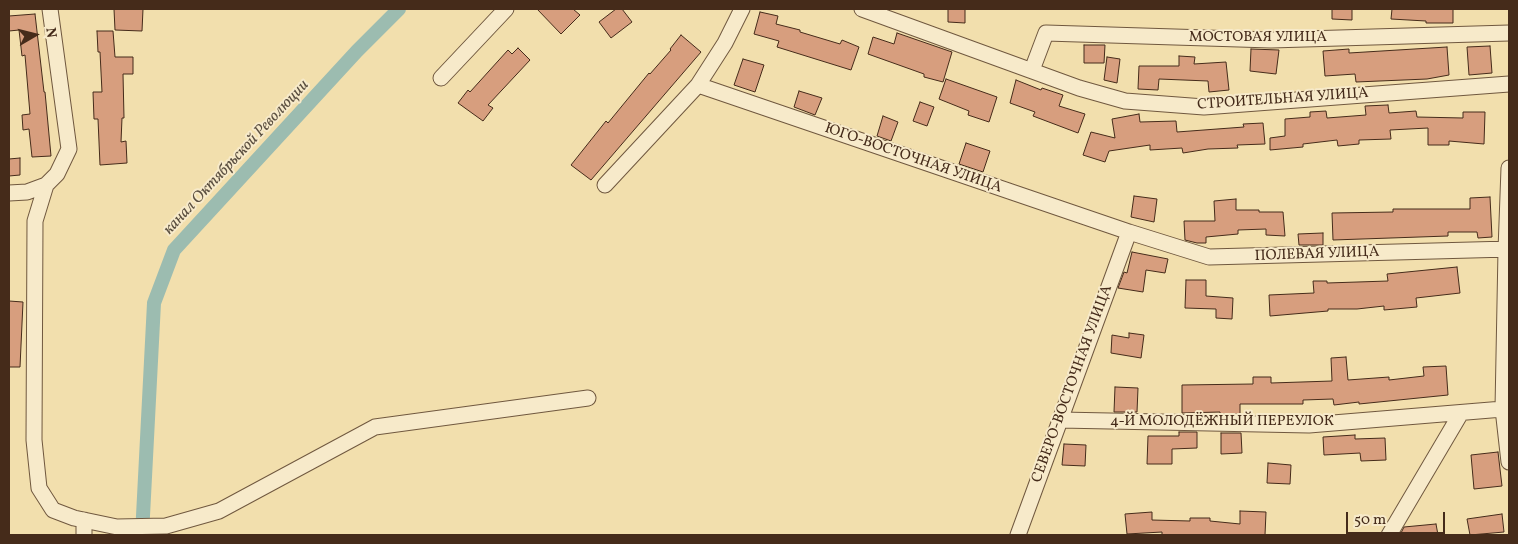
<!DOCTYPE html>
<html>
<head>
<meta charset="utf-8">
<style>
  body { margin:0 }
  #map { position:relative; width:1518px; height:544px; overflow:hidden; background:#f2dfad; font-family:Vollkorn,serif }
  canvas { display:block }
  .frame { position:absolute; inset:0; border:10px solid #452b1a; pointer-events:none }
  .north { position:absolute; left:10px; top:10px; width:50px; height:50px; -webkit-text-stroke:4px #f7eaca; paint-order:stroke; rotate:82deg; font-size:14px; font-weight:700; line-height:20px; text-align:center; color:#452b1a }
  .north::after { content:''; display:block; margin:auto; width:18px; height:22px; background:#452b1a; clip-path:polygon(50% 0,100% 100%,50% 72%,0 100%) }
  .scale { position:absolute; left:1346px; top:512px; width:99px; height:22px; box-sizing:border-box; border:2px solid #452b1a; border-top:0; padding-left:6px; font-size:15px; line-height:18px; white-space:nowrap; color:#452b1a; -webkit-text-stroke:4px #f7eaca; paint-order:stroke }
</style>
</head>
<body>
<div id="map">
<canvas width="1518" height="544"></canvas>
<div class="frame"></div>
<div class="north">N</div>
<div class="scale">50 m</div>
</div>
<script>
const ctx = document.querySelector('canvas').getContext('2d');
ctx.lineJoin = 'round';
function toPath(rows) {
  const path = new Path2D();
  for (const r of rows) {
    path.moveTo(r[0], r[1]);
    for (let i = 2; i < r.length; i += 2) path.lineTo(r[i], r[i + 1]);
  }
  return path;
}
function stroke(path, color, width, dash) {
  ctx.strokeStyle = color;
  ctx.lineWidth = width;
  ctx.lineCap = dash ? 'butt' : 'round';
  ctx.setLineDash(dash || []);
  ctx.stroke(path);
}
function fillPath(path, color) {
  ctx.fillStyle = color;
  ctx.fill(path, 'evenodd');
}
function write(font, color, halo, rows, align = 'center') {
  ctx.font = font + ' Vollkorn,serif';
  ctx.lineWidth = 4;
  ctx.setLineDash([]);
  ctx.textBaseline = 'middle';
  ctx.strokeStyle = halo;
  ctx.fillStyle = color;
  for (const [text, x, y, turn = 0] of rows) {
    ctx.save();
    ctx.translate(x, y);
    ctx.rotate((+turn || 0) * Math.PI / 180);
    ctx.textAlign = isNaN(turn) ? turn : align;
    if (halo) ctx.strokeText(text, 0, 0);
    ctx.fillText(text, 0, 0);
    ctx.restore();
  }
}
stroke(toPath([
  [142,535,154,303,174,250,357,51,399,9]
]), '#9cbcb0', 14);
const building = toPath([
  [114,9,143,9,142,31,115,30,114,9],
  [537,9,573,9,580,15,561,34,537,9],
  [616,9,622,9,632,22,611,38,599,22,616,9],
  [948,9,965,9,965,23,948,22,948,9],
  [1332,9,1352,9,1352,20,1332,19,1332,9],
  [1392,9,1453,9,1453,23,1426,23,1426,21,1391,19,1392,9],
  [760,12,778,16,776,24,800,30,800,32,840,44,842,40,859,47,851,70,777,47,779,41,754,34,760,12],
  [35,14,44,92,45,92,51,156,32,157,29,129,23,130,22,115,30,114,25,55,22,56,19,30,9,31,9,16,35,14],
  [97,31,113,31,115,57,133,57,133,74,123,74,124,118,122,118,121,142,126,141,127,163,100,165,98,119,94,119,93,92,102,92,100,52,98,52,97,31],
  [897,33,952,52,943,82,924,77,924,74,868,54,873,37,894,44,897,33],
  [681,35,701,52,591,180,571,165,606,121,608,123,649,73,650,74,671,50,670,49,681,35],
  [1084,45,1105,45,1104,63,1084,63,1084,45],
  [1490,46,1492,73,1469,75,1467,47,1490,46],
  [1447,47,1449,75,1427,79,1356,82,1355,74,1325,76,1323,51,1349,49,1349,53,1447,47],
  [518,48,530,60,488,105,493,108,483,121,458,103,468,90,470,92,508,50,512,54,518,48],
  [1251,49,1279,50,1276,74,1250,71,1251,49],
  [1179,56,1195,57,1194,64,1226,62,1229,90,1209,92,1208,81,1159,79,1158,90,1138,89,1139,66,1179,66,1179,56],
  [1107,57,1120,59,1117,83,1104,80,1107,57],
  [743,59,764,65,755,92,734,85,743,59],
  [946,79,997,97,989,122,968,115,969,111,939,99,946,79],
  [1016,80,1041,90,1042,88,1063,95,1059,106,1085,114,1078,133,1033,116,1035,112,1010,103,1016,80],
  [799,91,822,98,815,115,794,107,799,91],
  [920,102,934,107,927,126,913,121,920,102],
  [1388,105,1389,113,1416,111,1417,117,1463,118,1463,112,1485,112,1484,144,1449,141,1449,145,1428,145,1428,128,1390,130,1391,139,1359,140,1359,144,1338,146,1337,140,1303,144,1303,147,1270,150,1270,138,1285,136,1285,119,1310,117,1310,112,1326,111,1327,118,1366,115,1365,106,1388,105],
  [1139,114,1140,122,1176,121,1177,132,1244,127,1243,124,1263,123,1265,144,1237,145,1238,148,1208,149,1183,153,1182,148,1150,150,1150,145,1109,151,1105,162,1083,155,1091,132,1115,138,1112,119,1139,114],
  [883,116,898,122,891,141,877,136,883,116],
  [966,143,990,151,983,172,959,164,966,143],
  [20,158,20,175,9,176,9,159,20,158],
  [1134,196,1157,199,1154,222,1131,217,1134,196],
  [1490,197,1492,237,1478,238,1477,232,1448,232,1448,236,1333,240,1332,213,1393,212,1393,209,1470,209,1470,198,1490,197],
  [1236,199,1236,210,1259,210,1259,212,1283,212,1285,236,1266,235,1266,229,1238,230,1238,234,1206,237,1206,243,1197,243,1185,240,1184,221,1215,221,1214,201,1236,199],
  [1323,233,1323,245,1299,245,1298,234,1323,233],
  [1132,252,1168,259,1165,273,1146,270,1143,292,1118,288,1124,272,1127,273,1132,252],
  [1457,267,1460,293,1416,298,1417,307,1384,310,1384,306,1357,309,1328,309,1328,311,1270,316,1269,295,1314,293,1313,281,1327,281,1327,283,1388,281,1387,274,1457,267],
  [1186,280,1206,280,1206,296,1233,298,1232,319,1216,318,1216,309,1185,308,1186,280],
  [9,301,23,302,20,367,9,367,9,301],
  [1129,333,1144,335,1141,358,1111,353,1112,335,1129,338,1129,333],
  [1346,357,1348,380,1389,377,1389,380,1424,376,1423,367,1446,366,1448,395,1359,404,1359,402,1334,405,1333,399,1303,400,1303,404,1240,404,1240,414,1220,414,1220,412,1182,413,1182,385,1253,384,1253,377,1271,377,1271,383,1332,381,1331,358,1346,357],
  [1115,387,1138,388,1137,412,1114,412,1115,387],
  [1179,432,1197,432,1197,448,1172,449,1172,464,1147,464,1148,436,1179,436,1179,432],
  [1221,433,1241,433,1242,453,1221,454,1221,433],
  [1355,435,1355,439,1385,438,1386,460,1361,461,1360,453,1324,455,1323,437,1355,435],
  [1064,444,1086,445,1085,466,1062,465,1064,444],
  [1498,452,1502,486,1474,489,1471,455,1498,452],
  [1268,463,1291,465,1290,484,1267,483,1268,463],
  [1240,511,1266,512,1265,535,1162,535,1162,532,1127,534,1125,514,1152,512,1152,520,1190,521,1190,518,1210,518,1210,521,1240,524,1240,511],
  [1502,514,1504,532,1470,535,1467,519,1502,514],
  [1436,524,1438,535,1400,535,1404,527,1436,524]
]);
fillPath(building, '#d79e7e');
stroke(building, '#452b1a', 1);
const minor = toPath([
  [862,9,1079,88,1125,101,1204,107,1509,84],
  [1032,70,1046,33,1271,40,1509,33],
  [441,78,506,9],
  [698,85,1129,232,1209,257,1509,249],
  [1509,168,1506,250,1503,409,1509,462],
  [46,185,35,221,34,440,39,488,53,510,74,518,117,527,166,526,219,511,375,427,588,398],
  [605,185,698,85,725,43,742,9],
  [9,193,27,192,46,185,57,174,69,149,50,9],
  [1060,420,1309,425,1503,409],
  [84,520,84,535],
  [1018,535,1129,232],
  [1389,535,1461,413]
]);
stroke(minor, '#70583f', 17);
stroke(minor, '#f7eaca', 15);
write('15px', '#452b1a', '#f7eaca', [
  ["МОСТОВАЯ УЛИЦА",1258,38],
  ["СТРОИТЕЛЬНАЯ УЛИЦА",1283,100,-4],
  ["ЮГО-ВОСТОЧНАЯ УЛИЦА",913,159,19],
  ["ПОЛЕВАЯ УЛИЦА",1317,255,-2],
  ["СЕВЕРО-ВОСТОЧНАЯ УЛИЦА",1073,384,-70],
  ["4-Й МОЛОДЁЖНЫЙ ПЕРЕУЛОК",1222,422]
]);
write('italic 16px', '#5b4f40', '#f7eaca', [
  ["канал Октябрьской Революции",237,158,-47]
]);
</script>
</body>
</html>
